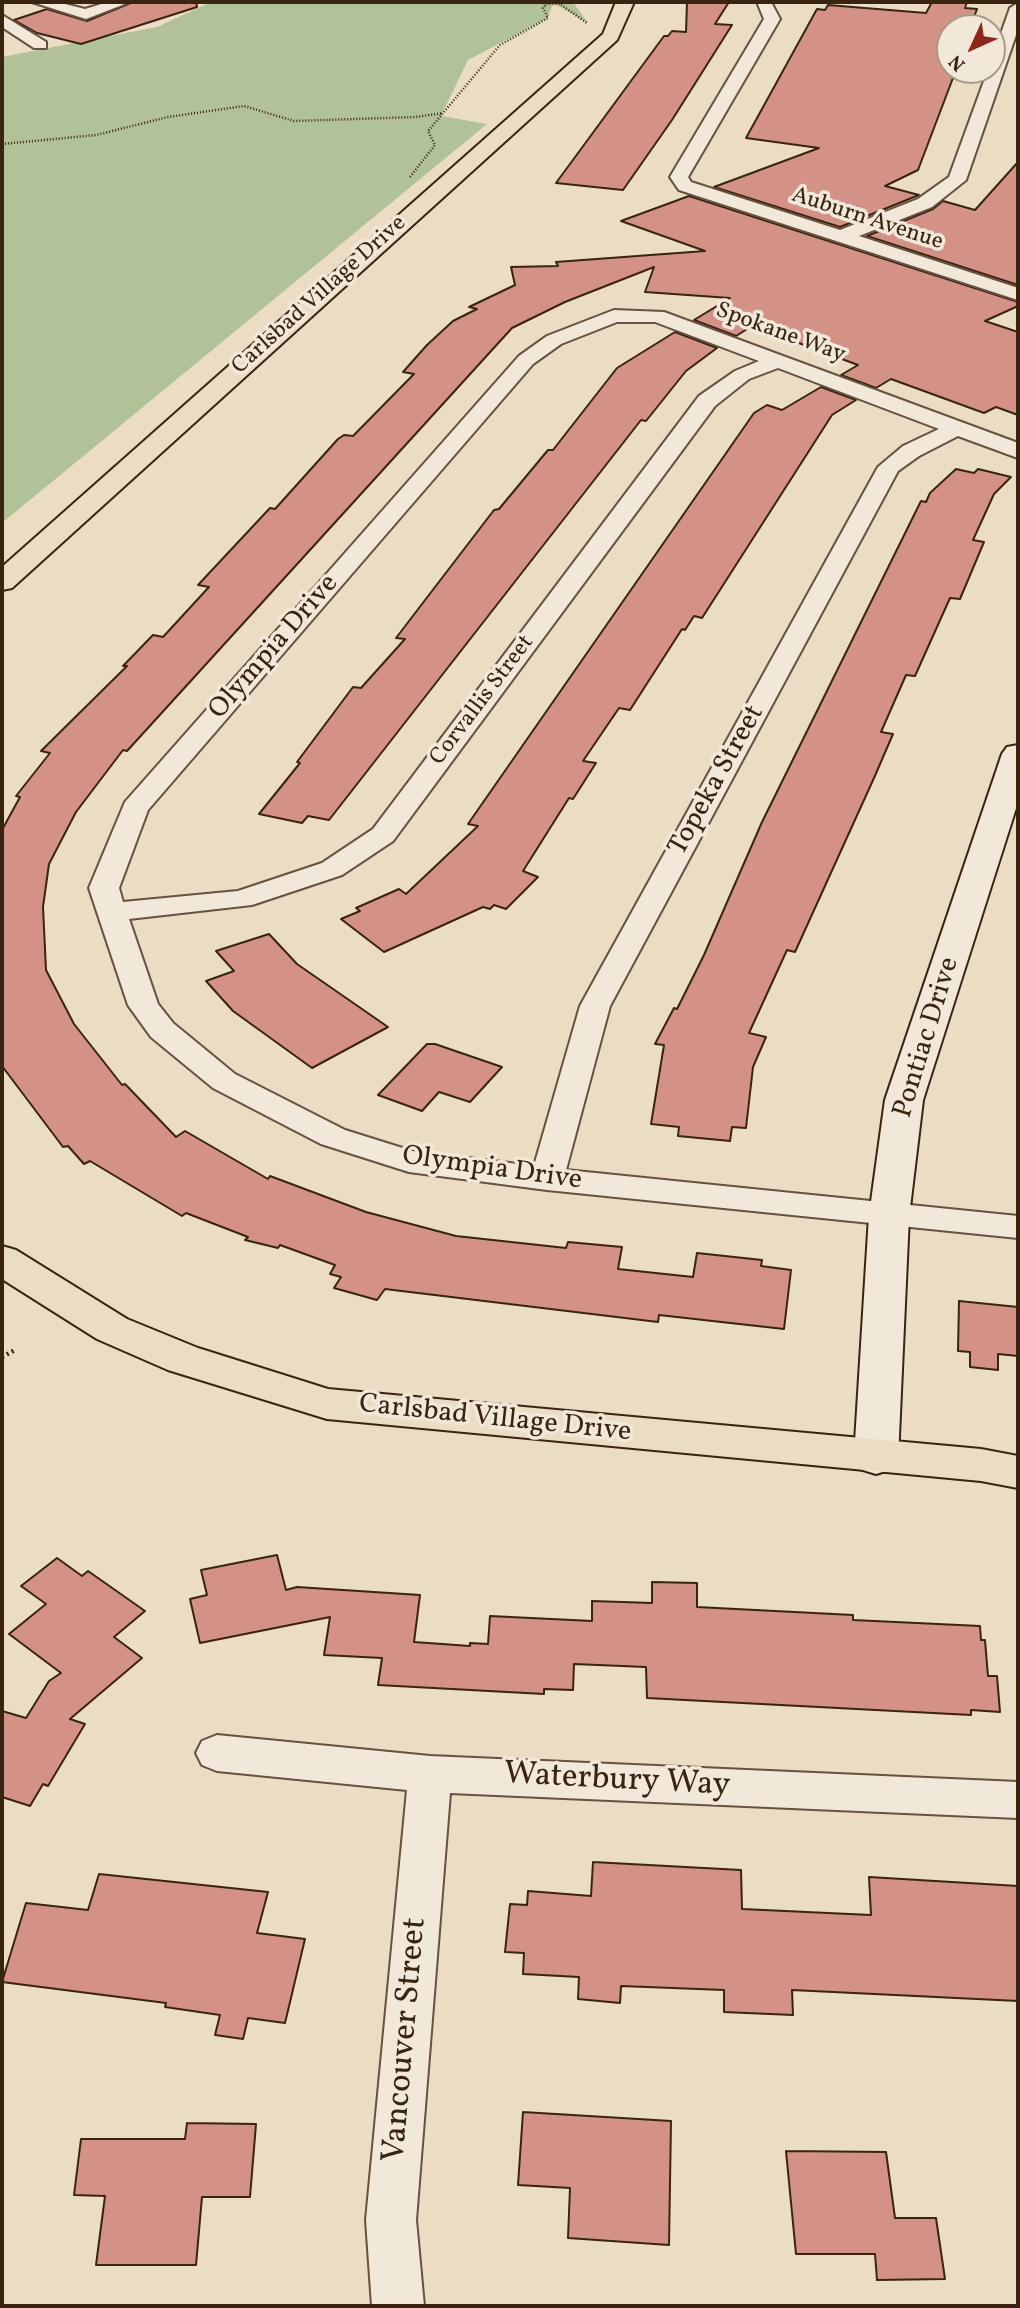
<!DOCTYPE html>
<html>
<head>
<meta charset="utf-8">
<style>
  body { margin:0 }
  #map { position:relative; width:1020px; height:2308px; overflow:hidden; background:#ebdcc4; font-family:Vollkorn,serif }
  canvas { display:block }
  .frame { position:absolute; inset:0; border:4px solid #392411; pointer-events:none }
  .north { position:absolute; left:936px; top:14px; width:70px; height:70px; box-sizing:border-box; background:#f2e8d9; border:2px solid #a89a89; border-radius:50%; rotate:225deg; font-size:19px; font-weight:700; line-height:28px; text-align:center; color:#392411 }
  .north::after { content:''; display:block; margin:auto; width:24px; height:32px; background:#8f2418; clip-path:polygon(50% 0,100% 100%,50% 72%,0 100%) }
</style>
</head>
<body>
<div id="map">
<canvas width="1020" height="2308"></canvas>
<div class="frame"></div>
<div class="north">N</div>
</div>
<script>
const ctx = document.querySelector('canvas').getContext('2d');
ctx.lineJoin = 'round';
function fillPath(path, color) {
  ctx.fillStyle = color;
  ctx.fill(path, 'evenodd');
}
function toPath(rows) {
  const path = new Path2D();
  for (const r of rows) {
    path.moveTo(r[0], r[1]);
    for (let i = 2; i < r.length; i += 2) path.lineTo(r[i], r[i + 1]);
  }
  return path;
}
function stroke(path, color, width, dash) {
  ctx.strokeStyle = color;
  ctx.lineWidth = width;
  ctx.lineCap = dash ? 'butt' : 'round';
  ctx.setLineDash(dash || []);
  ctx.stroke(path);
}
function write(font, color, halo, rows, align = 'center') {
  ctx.font = font + ' Vollkorn,serif';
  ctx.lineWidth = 7;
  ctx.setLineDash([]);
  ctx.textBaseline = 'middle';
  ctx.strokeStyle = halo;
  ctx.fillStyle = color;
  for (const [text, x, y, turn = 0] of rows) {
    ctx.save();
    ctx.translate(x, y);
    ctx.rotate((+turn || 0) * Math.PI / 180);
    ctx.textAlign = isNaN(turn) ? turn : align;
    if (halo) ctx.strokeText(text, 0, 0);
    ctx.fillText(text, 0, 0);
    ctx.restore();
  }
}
fillPath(toPath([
  [211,2,573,2,588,23,553,3,548,18,468,60,441,116,487,124,2,523,2,57,157,27]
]), '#b1c299');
const building = toPath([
  [133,2,196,2,197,7,81,44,37,33,14,20,47,9,87,21,133,2],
  [687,2,729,2,715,24,732,25,672,120,623,190,556,183,664,36,668,36,672,31,686,32,687,2],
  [932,2,967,2,965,8,977,9,970,28,950,28,950,70,956,70,918,170,885,186,919,195,840,227,714,187,819,148,746,138,817,9,825,10,828,5,926,13,932,2],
  [1018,162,1018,285,867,236,933,209,943,201,975,210,1018,162],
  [689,196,1018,302,1018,306,985,321,1018,332,1018,415,996,407,984,413,891,379,876,388,841,375,858,365,761,329,752,326,736,336,694,320,730,298,645,292,654,267,565,302,512,328,127,751,123,750,76,812,49,864,43,907,46,970,74,1024,122,1085,125,1084,176,1137,185,1131,268,1179,270,1176,366,1212,456,1236,566,1248,568,1242,622,1247,618,1269,693,1277,697,1253,762,1260,761,1266,791,1270,784,1329,659,1315,658,1322,385,1289,377,1300,334,1288,341,1277,330,1274,335,1265,280,1245,278,1248,245,1240,248,1237,186,1213,182,1216,90,1161,84,1164,68,1146,63,1147,2,1066,2,830,20,797,16,796,50,753,41,751,127,666,123,666,153,635,163,637,209,587,198,585,270,508,275,509,338,439,344,435,353,436,414,374,403,372,427,345,453,321,477,309,469,307,515,285,511,267,558,266,556,262,705,251,621,221,689,196],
  [675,332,717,348,686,371,646,421,641,420,329,820,308,816,302,823,259,814,300,763,297,762,353,687,361,688,405,639,396,638,494,510,499,509,548,450,553,450,617,368,675,332],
  [821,387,856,400,832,415,702,618,694,616,685,630,682,629,630,710,619,708,583,761,596,763,573,799,569,798,523,871,538,877,506,909,494,905,490,909,483,907,384,952,341,919,360,911,356,908,399,889,406,894,478,826,468,824,754,413,767,405,782,410,821,387],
  [956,469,974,473,978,469,1011,477,994,494,973,540,984,542,960,599,950,598,915,676,906,675,881,732,893,734,874,778,795,952,787,950,749,1033,766,1037,753,1067,746,1128,732,1127,730,1141,678,1136,679,1127,651,1124,664,1045,655,1044,674,1008,677,1009,704,955,762,822,921,501,926,502,930,493,956,469],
  [269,934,297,964,388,1027,312,1068,233,1011,206,981,234,971,216,951,269,934],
  [427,1044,435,1044,502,1067,470,1102,439,1092,422,1111,378,1095,427,1044],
  [959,1301,1018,1307,1018,1356,998,1354,998,1370,970,1367,970,1352,958,1351,959,1301],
  [277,1555,286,1590,297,1587,420,1595,414,1642,470,1646,470,1643,488,1644,490,1616,592,1621,592,1601,652,1603,652,1582,697,1583,697,1607,853,1615,853,1620,980,1626,981,1640,985,1640,988,1676,997,1676,1000,1712,971,1710,971,1715,647,1698,646,1667,574,1664,573,1690,544,1689,544,1694,378,1685,382,1658,324,1655,330,1617,200,1643,190,1599,207,1595,201,1570,277,1555],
  [57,1558,82,1576,88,1571,145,1611,114,1637,142,1658,70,1719,85,1724,48,1786,43,1784,30,1806,2,1797,2,1711,26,1718,49,1681,61,1673,9,1634,46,1604,21,1586,57,1558],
  [593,1862,741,1870,742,1909,871,1915,869,1877,1018,1886,1018,2001,792,1990,793,2015,724,2012,724,1990,621,1986,620,2003,578,1999,579,1977,523,1974,524,1953,505,1952,510,1904,527,1905,528,1891,591,1896,593,1862],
  [99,1874,268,1892,257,1933,305,1939,285,2023,248,2018,243,2039,215,2035,220,2015,165,2007,166,2003,2,1982,26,1903,88,1910,99,1874],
  [523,2112,671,2121,669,2245,568,2238,570,2188,518,2185,523,2112],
  [187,2123,256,2124,250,2197,202,2197,196,2265,96,2265,105,2196,74,2195,81,2139,185,2139,187,2123],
  [786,2151,886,2152,895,2218,936,2218,945,2279,877,2280,875,2254,796,2254,786,2151]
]);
fillPath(building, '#d49186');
stroke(building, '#392411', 2);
const street = toPath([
  [32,2,57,2,85,9,108,2,130,2,86,19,32,2],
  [757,2,771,2,780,19,688,177,691,182,840,230,918,199,949,177,988,70,992,70,992,59,1010,8,1018,3,1018,29,966,180,932,207,859,236,1018,288,1018,300,679,190,670,177,764,19,757,2],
  [2,15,46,42,46,48,34,48,2,27,2,15],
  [614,310,664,312,1018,443,1018,458,958,436,919,456,898,471,610,1006,566,1170,1018,1216,1018,1238,547,1190,409,1172,321,1144,213,1088,151,1037,128,1005,89,888,125,802,519,356,547,336,614,310],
  [617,322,655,322,759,361,735,371,699,396,373,829,322,863,238,891,123,902,119,888,148,810,533,364,561,344,617,322],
  [778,368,939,429,903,446,878,467,580,1006,534,1166,412,1151,345,1130,235,1074,173,1023,158,1004,129,919,252,905,342,875,393,841,715,406,749,379,778,368],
  [217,1735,430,1756,1018,1782,1018,1818,450,1793,416,2220,424,2306,372,2306,366,2220,407,1790,217,1771,202,1765,196,1753,202,1741,217,1735]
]);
const secondary = toPath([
  [1018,745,1018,802,923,1100,909,1216,898,1458,892,1469,876,1474,860,1469,854,1458,869,1216,885,1100,1002,754,1007,747,1018,745]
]);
const primary = toPath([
  [616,2,634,2,617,40,12,588,2,590,2,567,603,34,616,2],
  [2,1246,16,1250,127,1319,198,1348,328,1389,981,1449,1018,1456,1018,1488,981,1481,327,1419,168,1370,97,1339,2,1279,2,1246]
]);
stroke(street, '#66523e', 4);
stroke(secondary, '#392411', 4);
stroke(primary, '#392411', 4);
stroke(toPath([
  [2,144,96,135,168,117,244,106,294,121,416,117,443,113],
  [410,177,435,145,428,131,500,45,548,18,543,8,546,4,560,4,587,23]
]), '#392411', 2.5, [1, 2]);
stroke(toPath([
  [2,1357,15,1350]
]), '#392411', 4.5, [2, 3.5]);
fillPath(street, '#f2e8d9');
fillPath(secondary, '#f2e8d9');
fillPath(primary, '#ebdcc4');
write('23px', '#392411', '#f2e8d9', [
  ["Auburn Avenue",867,220,18],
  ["Carlsbad Village Drive",320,296,-42],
  ["Spokane Way",780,334,20],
  ["Corvallis Street",483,701,-53]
]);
write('28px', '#392411', '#f2e8d9', [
  ["Olympia Drive",275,648,-49],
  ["Topeka Street",718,781,-61],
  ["Pontiac Drive",928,1038,-73],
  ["Olympia Drive",492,1170,8],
  ["Carlsbad Village Drive",495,1420,6]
]);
write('33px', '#392411', '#f2e8d9', [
  ["Waterbury Way",617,1782,3],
  ["Vancouver Street",407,2040,-85]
]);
</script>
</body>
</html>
